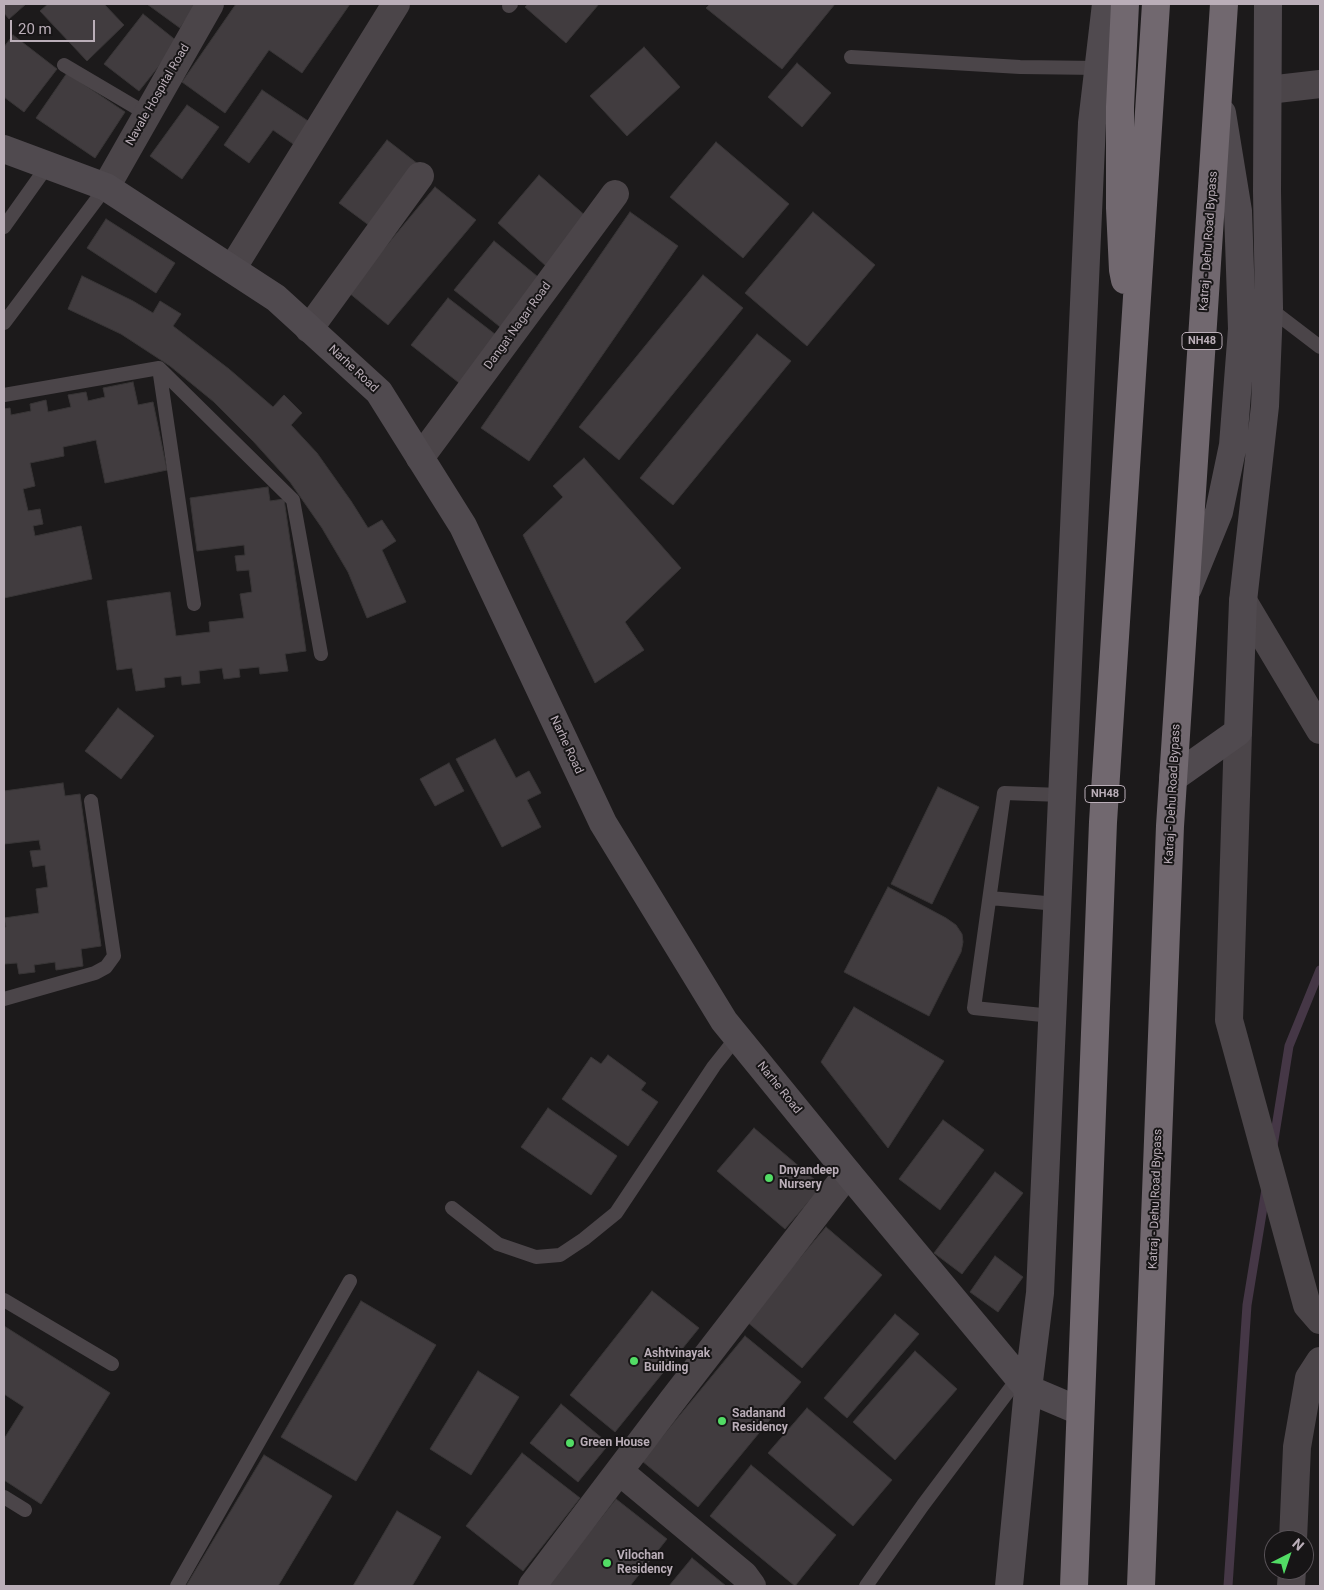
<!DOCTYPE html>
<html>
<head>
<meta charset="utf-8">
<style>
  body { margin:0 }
  #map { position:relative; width:1324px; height:1590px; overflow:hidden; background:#1c1a1b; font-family:Roboto,sans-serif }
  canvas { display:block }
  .frame { position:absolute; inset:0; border:5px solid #baaeb8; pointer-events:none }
  .north { position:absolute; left:1264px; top:1530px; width:50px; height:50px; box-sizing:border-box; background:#171516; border:1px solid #585257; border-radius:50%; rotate:41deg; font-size:14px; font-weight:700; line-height:20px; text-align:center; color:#baaeb8 }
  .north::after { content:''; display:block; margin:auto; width:18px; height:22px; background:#52dc65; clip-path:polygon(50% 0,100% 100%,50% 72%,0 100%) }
  .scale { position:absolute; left:10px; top:20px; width:85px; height:22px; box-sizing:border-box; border:2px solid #baaeb8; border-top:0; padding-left:6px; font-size:15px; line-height:18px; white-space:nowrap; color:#baaeb8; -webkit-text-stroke:4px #171516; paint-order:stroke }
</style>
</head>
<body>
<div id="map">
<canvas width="1324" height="1590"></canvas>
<div class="frame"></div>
<div class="north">N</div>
<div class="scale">20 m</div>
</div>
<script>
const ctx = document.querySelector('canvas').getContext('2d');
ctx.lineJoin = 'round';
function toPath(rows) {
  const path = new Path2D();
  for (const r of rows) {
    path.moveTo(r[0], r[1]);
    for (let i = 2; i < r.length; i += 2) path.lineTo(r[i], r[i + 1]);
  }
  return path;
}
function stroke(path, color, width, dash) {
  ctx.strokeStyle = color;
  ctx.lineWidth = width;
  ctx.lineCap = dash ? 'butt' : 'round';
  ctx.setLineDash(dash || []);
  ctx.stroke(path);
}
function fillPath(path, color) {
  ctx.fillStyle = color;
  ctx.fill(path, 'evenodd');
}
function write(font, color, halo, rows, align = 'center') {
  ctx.font = font + ' Roboto,sans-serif';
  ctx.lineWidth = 4;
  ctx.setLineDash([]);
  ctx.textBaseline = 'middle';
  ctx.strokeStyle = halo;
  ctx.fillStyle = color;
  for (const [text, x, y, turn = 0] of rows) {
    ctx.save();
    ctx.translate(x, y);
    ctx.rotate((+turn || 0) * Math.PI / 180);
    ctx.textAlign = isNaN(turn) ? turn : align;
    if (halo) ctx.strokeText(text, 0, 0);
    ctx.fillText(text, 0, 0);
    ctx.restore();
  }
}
stroke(toPath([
  [1273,1146,1289,1046,1320,970],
  [1228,1586,1247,1305,1266,1189]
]), '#453746', 9);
const building = toPath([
  [4,4,26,4,9,19,4,13,4,4],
  [48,4,104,4,124,25,87,61,40,11,48,4],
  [147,4,197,4,180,28,147,4],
  [236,4,350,4,302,73,269,50,225,113,182,82,236,4],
  [528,4,599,4,566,43,525,7,528,4],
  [710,4,835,4,782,69,706,8,710,4],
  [143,14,178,42,139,91,104,64,143,14],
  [13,35,57,69,24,112,4,97,4,47,13,35],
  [644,47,680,87,627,136,590,96,644,47],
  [797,63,831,93,802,127,768,97,797,63],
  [67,73,125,112,95,158,36,118,67,73],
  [262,90,314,125,299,148,273,130,249,163,224,145,262,90],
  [187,105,219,127,182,179,150,156,187,105],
  [387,140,418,164,370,226,339,203,387,140],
  [716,142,789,204,743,258,670,197,716,142],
  [539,175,588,218,546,266,498,223,539,175],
  [435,187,476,220,388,325,348,292,435,187],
  [630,212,678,246,529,461,481,428,630,212],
  [813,212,875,265,807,346,745,293,813,212],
  [106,219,175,263,156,293,87,248,106,219],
  [494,241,543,281,504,330,454,290,494,241],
  [703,275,743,308,619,460,579,427,703,275],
  [82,276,133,301,153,313,160,301,181,314,173,326,229,369,273,407,284,395,302,413,291,425,317,453,351,501,368,528,382,520,396,541,382,550,406,602,367,618,348,572,322,528,290,482,253,441,214,402,170,366,121,334,68,309,82,276],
  [448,298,500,338,463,386,411,345,448,298],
  [757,334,791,361,673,505,640,478,757,334],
  [133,382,138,405,153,402,167,470,105,483,96,440,63,447,64,456,30,463,35,486,23,489,28,511,40,509,43,524,33,526,35,536,81,526,92,579,4,598,4,409,10,408,11,415,31,411,30,404,46,400,48,412,71,407,68,395,86,392,88,401,105,397,103,388,133,382],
  [584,458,681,568,625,622,644,650,595,683,523,535,563,497,553,486,584,458],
  [268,487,270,501,284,499,306,651,285,654,288,671,260,674,259,667,239,669,240,677,224,679,222,668,199,671,200,683,182,685,181,676,164,678,165,687,136,691,132,668,117,670,107,601,170,592,176,636,210,632,209,622,244,618,240,594,252,592,249,570,237,571,235,556,245,555,244,545,197,551,190,498,268,487],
  [118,708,154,736,121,779,85,751,118,708],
  [495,739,516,778,529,771,541,793,527,800,541,827,502,847,456,759,495,739],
  [449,763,464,791,435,806,420,779,449,763],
  [63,783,65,796,80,794,101,946,81,949,83,966,56,970,55,962,34,965,35,972,19,974,17,963,4,964,4,927,6,927,4,918,39,913,36,889,48,887,45,865,33,867,30,851,41,850,39,840,4,844,4,791,63,783],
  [938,787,979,807,932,904,891,884,938,787],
  [888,887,946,918,956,925,962,934,963,942,961,952,929,1016,844,972,888,887],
  [854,1007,944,1061,888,1148,821,1062,854,1007],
  [608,1055,646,1083,641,1090,658,1102,628,1146,562,1099,591,1057,601,1064,608,1055],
  [548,1108,617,1156,591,1195,521,1147,548,1108],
  [943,1120,984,1150,940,1210,899,1179,943,1120],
  [754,1128,822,1186,785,1229,717,1171,754,1128],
  [995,1172,1023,1193,962,1274,934,1253,995,1172],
  [826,1227,882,1275,802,1368,746,1321,826,1227],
  [995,1256,1023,1277,998,1312,970,1292,995,1256],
  [652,1291,699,1328,615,1432,570,1395,652,1291],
  [361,1301,436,1345,356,1481,281,1437,361,1301],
  [895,1314,919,1334,847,1418,824,1398,895,1314],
  [4,1326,110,1393,41,1504,4,1480,4,1439,24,1407,4,1394,4,1326],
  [745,1336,801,1382,698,1507,642,1461,745,1336],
  [915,1351,957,1389,895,1460,853,1422,915,1351],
  [478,1371,519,1397,471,1475,430,1449,478,1371],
  [561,1404,609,1444,578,1482,530,1443,561,1404],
  [807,1408,892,1480,853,1526,768,1453,807,1408],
  [522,1453,580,1498,523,1571,466,1526,522,1453],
  [264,1455,332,1496,278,1586,186,1586,264,1455],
  [751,1465,836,1535,795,1586,710,1516,751,1465],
  [616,1499,667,1539,630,1586,546,1586,616,1499],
  [397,1511,441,1537,412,1586,353,1586,397,1511],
  [692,1558,726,1586,669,1586,692,1558]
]);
fillPath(building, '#413c3f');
stroke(building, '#383536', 1);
stroke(toPath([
  [509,6,511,4],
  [851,57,1020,67,1099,68],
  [64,65,147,114],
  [4,227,48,165],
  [1269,308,1320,347],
  [4,323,106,187],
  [159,368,293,500,321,654],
  [4,395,159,368,194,604],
  [990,898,1057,904],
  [4,999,95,973,106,967,114,956,91,801],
  [1052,1016,974,1008,1004,793,1062,795],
  [452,1208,498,1244,536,1257,560,1255,584,1239,616,1213,714,1066,737,1037],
  [4,1300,112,1364],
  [4,1497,25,1510],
  [177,1586,350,1281],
  [866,1586,923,1505,1019,1377]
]), '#4b4549', 14);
stroke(toPath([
  [1268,90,1320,84],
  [106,187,210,4],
  [232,269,396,4],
  [309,329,420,176],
  [420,458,615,194],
  [1243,601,1320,730],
  [1238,732,1229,1020,1307,1305,1320,1320],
  [619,1471,744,1575,752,1586],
  [1293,1540,1297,1447,1309,1378,1320,1361],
  [532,1586,672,1401,848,1173],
  [1291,1586,1292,1570]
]), '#4b4549', 28);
stroke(toPath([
  [4,149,106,187,276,298,379,392,463,526,603,823,724,1021,848,1173,1028,1389,1080,1411],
  [1188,588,1219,512,1233,445,1242,329,1238,211,1222,113],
  [1173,778,1238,732,1243,601,1265,406,1269,308,1267,191,1268,4],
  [1009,1586,1028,1389,1040,1293,1092,123,1106,4]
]), '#504a4f', 28);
stroke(toPath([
  [1125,4,1120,107,1120,208,1123,270,1125,280],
  [1074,1586,1103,822,1156,4],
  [1141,1586,1170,826,1224,4]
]), '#71686f', 28);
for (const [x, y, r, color] of [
  [769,1178,5,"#52dc65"],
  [634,1361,5,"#52dc65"],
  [722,1421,5,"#52dc65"],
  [570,1443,5,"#52dc65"],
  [607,1563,5,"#52dc65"]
]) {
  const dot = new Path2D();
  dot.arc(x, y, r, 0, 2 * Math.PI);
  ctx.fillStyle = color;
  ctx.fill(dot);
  stroke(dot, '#171516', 2);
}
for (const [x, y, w] of [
  [1202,341,40],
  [1105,794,40]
]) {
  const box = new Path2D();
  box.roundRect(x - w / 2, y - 8.5, w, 17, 4);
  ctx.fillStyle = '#171516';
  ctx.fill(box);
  stroke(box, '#baaeb8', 1);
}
write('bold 11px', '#baaeb8', null, [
  ["NH48",1202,341],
  ["NH48",1105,794]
]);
write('12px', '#baaeb8', '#171516', [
  ["Navale Hospital Road",158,95,-60],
  ["Katraj - Dehu Road Bypass",1209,241,-86],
  ["Dangat Nagar Road",518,326,-54],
  ["Narhe Road",353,369,43],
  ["Narhe Road",566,745,65],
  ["Katraj - Dehu Road Bypass",1173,794,-87],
  ["Narhe Road",779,1088,51],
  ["Katraj - Dehu Road Bypass",1156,1199,-88]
]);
write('bold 12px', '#baaeb8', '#171516', [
  ["Dnyandeep",779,1171],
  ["Nursery",779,1185],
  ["Ashtvinayak",644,1354],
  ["Building",644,1368],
  ["Sadanand",732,1414],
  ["Residency",732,1428],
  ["Green House",580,1443],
  ["Vilochan",617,1556],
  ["Residency",617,1570]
], 'left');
</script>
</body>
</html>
